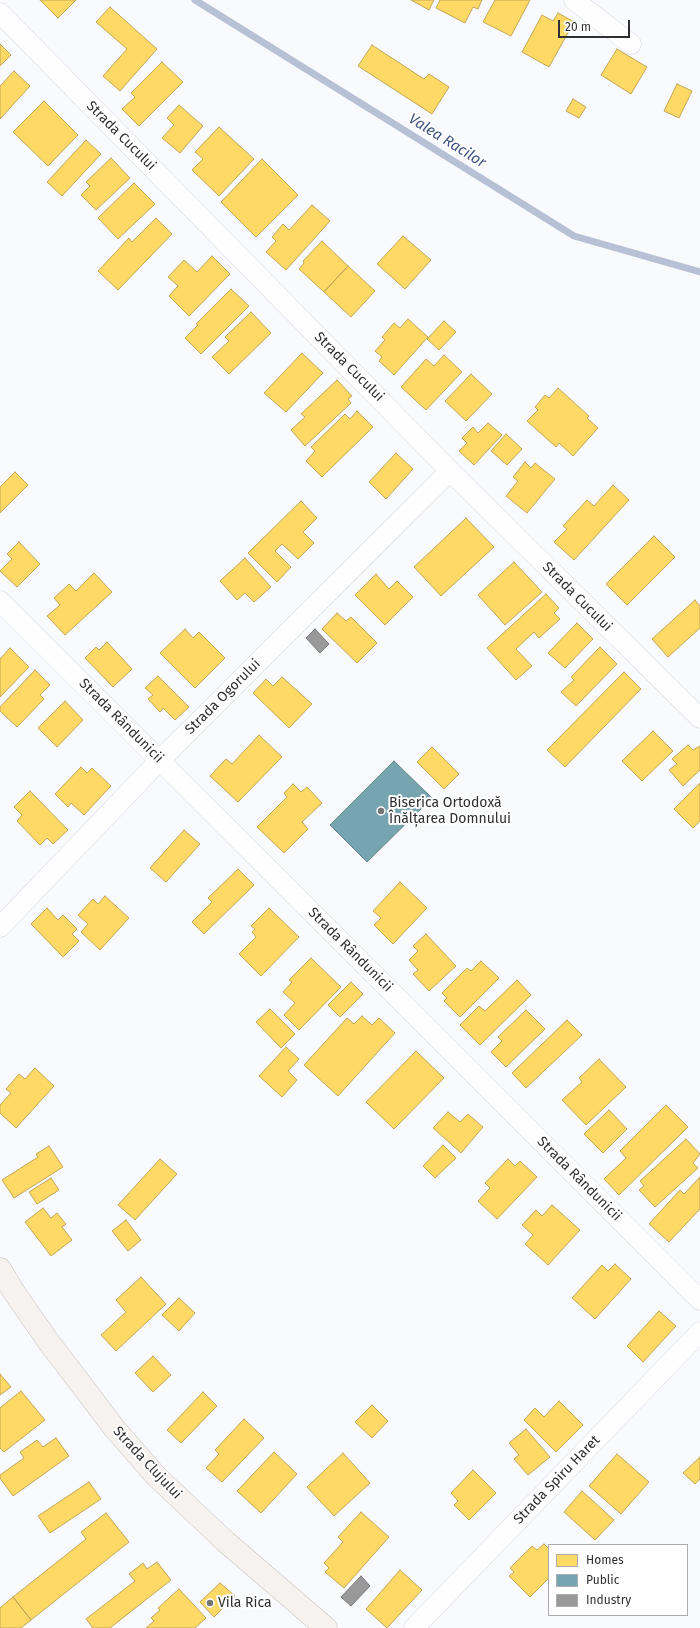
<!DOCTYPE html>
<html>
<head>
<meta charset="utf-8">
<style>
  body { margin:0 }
  #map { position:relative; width:700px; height:1628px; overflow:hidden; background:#f9fafe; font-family:"Fira Sans",sans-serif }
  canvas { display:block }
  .legend { position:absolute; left:548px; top:1544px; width:140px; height:72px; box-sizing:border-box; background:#fff; border:1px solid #acacad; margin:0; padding:5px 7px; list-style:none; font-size:12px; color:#2f2f32 }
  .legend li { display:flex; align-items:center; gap:8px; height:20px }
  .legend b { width:20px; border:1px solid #acacad }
  .scale { position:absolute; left:558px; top:20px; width:72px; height:18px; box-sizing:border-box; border:2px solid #2f2f32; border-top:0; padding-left:5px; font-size:12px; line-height:14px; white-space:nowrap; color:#2f2f32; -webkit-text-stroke:3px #fff; paint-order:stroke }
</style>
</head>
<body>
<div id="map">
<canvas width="700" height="1628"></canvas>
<ul class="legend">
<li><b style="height:11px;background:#ffd966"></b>Homes</li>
<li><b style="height:11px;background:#76a5af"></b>Public</li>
<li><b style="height:11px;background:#999"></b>Industry</li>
</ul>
<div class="scale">20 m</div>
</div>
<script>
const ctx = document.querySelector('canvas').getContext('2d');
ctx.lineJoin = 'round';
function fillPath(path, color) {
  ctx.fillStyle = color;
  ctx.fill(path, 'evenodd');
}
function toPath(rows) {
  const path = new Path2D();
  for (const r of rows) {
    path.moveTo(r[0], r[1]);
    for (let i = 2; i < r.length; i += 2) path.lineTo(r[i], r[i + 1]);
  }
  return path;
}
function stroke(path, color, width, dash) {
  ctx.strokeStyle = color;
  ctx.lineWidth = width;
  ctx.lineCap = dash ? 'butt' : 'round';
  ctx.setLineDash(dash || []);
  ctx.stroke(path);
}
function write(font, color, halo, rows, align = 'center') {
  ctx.font = font + ' "Fira Sans",sans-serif';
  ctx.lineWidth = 4;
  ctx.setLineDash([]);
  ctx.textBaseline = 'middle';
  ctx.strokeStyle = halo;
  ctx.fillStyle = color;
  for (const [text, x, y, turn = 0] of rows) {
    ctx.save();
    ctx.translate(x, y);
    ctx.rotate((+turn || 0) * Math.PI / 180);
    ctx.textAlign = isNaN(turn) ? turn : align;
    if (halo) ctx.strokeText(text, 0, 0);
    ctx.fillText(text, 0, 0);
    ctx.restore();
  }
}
const homes = toPath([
  [40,0,76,0,58,18,40,0],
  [411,0,434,0,429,10,411,0],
  [440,0,482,0,478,9,473,7,465,23,436,8,440,0],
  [495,0,530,0,511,36,483,22,495,0],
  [110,7,157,49,120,91,103,76,127,49,96,22,110,7],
  [558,13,574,22,549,67,522,52,542,15,553,21,558,13],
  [0,44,11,55,0,66,0,44],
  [372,45,424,79,429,74,449,87,432,114,358,66,372,45],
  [617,49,647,67,631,94,601,75,617,49],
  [162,62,183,82,139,126,122,109,135,97,131,93,162,62],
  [14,71,30,86,0,119,0,86,14,71],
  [677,84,692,91,679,118,664,111,677,84],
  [573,99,586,107,579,118,566,111,573,99],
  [44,101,78,135,48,166,13,132,44,101],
  [179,105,203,126,180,153,162,138,174,125,167,118,179,105],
  [219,127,254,159,219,196,192,170,203,159,195,152,219,127],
  [86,140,101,154,62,196,47,182,86,140],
  [111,158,130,178,96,210,81,195,90,186,86,182,111,158],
  [262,159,298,195,256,237,221,202,262,159],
  [134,183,155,204,118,239,98,218,134,183],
  [312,205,330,221,286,270,266,252,276,241,272,237,283,224,289,230,312,205],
  [156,218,172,234,118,290,98,271,129,238,132,242,156,218],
  [403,236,431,260,405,289,377,264,403,236],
  [322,241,348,266,324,292,299,269,304,263,303,261,322,241],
  [212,256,230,274,189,316,169,296,178,286,168,277,184,260,197,272,212,256],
  [348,266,375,291,351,317,324,292,348,266],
  [231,289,249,306,201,354,185,338,198,325,196,324,231,289],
  [251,312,271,333,229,374,212,357,229,341,225,337,251,312],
  [408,319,428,337,394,375,379,361,382,357,375,351,385,340,382,337,394,323,400,328,408,319],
  [444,321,456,332,439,350,427,339,444,321],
  [302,353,323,373,286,412,264,393,302,353],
  [444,355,462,372,426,410,401,387,426,359,434,366,444,355],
  [471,374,492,394,466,421,445,401,471,374],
  [337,380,352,396,348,399,351,403,305,446,291,430,305,417,301,414,337,380],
  [558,388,589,416,587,418,598,428,573,456,559,443,556,447,527,421,538,410,535,407,545,395,549,398,558,388],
  [357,411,373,427,322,477,306,461,315,451,311,447,345,414,350,419,357,411],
  [488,423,502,435,474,465,459,451,467,443,462,438,473,427,478,433,488,423],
  [506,434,522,449,507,465,491,451,506,434],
  [396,453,413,469,386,499,369,482,396,453],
  [525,462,531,468,535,463,555,479,527,513,506,496,518,481,513,477,525,462],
  [15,472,28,485,0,513,0,487,15,472],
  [613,485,629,500,574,560,554,542,567,529,563,526,587,500,594,506,613,485],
  [301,501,317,518,303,532,314,543,298,559,282,544,275,551,291,567,277,582,248,553,301,501],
  [466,518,494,547,441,596,414,567,466,518],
  [654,536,675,557,627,605,606,584,654,536],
  [19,542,40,564,17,587,0,571,12,559,7,554,19,542],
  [245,558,271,587,254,602,245,593,237,600,220,581,245,558],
  [514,562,542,592,505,625,478,595,514,562],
  [94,573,112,592,65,635,47,616,60,605,54,598,69,584,76,591,94,573],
  [376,574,389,589,397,581,413,597,385,625,355,595,376,574],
  [546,594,559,608,554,613,560,619,539,638,534,632,516,649,532,666,516,680,487,648,546,594],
  [695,600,700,606,700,628,668,657,652,639,695,600],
  [337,613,346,621,351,617,377,643,357,663,322,629,337,613],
  [577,623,593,639,565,668,548,653,577,623],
  [185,629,193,638,199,632,225,658,195,688,160,653,185,629],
  [107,642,132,669,113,687,85,658,96,647,99,650,107,642],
  [600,647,617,664,576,706,561,692,574,680,571,677,600,647],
  [10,648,29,667,0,697,0,659,10,648],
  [35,670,50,685,40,695,44,699,17,727,0,711,0,707,35,670],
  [624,672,641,689,565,767,547,750,624,672],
  [158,676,189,707,175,720,163,708,160,712,148,699,153,695,145,688,158,676],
  [282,677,312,704,289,728,253,693,266,679,273,686,282,677],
  [65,701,83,720,57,747,38,728,65,701],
  [653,731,673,751,642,781,622,761,653,731],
  [259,735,282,757,238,802,210,776,226,759,232,764,259,735],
  [688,745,693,750,700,746,700,770,683,786,669,770,677,764,672,759,688,745],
  [432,747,459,774,444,789,417,762,432,747],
  [81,767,87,773,92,768,111,786,84,815,71,803,68,807,55,794,81,767],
  [700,783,700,821,693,828,674,809,700,783],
  [293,784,301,792,307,787,322,803,302,822,308,829,284,853,257,827,287,797,284,793,293,784],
  [30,791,68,830,53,844,47,838,40,845,17,821,22,815,14,807,30,791],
  [184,830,200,844,166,882,150,868,184,830],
  [238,869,254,885,204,934,192,922,212,902,208,898,238,869],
  [400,882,427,908,393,944,374,925,381,918,373,911,400,882],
  [105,896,129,918,100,950,81,932,88,924,78,915,93,899,98,904,105,896],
  [47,908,58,920,63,915,77,929,72,934,79,941,63,957,31,924,47,908],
  [269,908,299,937,261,976,239,954,256,937,252,932,255,929,251,926,269,908],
  [426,934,456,966,429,991,413,974,418,970,409,960,418,951,413,946,426,934],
  [311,958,341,987,299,1030,284,1015,295,1003,283,992,292,982,289,980,311,958],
  [481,961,499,978,460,1017,444,1001,447,998,442,993,467,968,471,971,481,961],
  [517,980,531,995,480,1045,460,1025,479,1006,485,1011,517,980],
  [351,982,363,994,340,1017,328,1005,351,982],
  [270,1009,295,1034,281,1048,256,1022,270,1009],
  [526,1010,545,1029,506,1067,491,1052,502,1041,498,1037,526,1010],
  [362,1016,372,1025,379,1018,395,1033,338,1096,304,1065,347,1018,354,1024,362,1016],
  [567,1020,582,1035,526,1088,512,1073,567,1020],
  [286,1047,299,1059,288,1071,297,1080,282,1097,259,1076,286,1047],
  [416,1051,444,1078,394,1129,366,1102,416,1051],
  [599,1059,626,1087,586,1125,562,1100,582,1082,579,1078,599,1059],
  [35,1068,54,1086,16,1128,0,1113,0,1105,11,1093,6,1089,19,1074,25,1079,35,1068],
  [666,1105,688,1127,619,1195,604,1179,626,1158,620,1151,666,1105],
  [609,1110,627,1129,603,1153,584,1134,609,1110],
  [448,1112,460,1122,468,1114,483,1127,461,1153,433,1128,448,1112],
  [686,1139,700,1154,693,1163,698,1168,655,1207,639,1190,644,1186,640,1181,686,1139],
  [443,1145,456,1158,435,1178,423,1166,443,1145],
  [49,1146,63,1167,14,1198,2,1180,38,1157,36,1154,49,1146],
  [160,1159,177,1174,135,1220,118,1205,160,1159],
  [508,1159,515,1166,520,1161,537,1177,497,1219,478,1201,490,1188,485,1183,508,1159],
  [700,1177,700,1209,669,1242,649,1224,680,1190,684,1194,700,1177],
  [51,1178,59,1190,37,1204,29,1192,51,1178],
  [552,1205,580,1230,548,1265,525,1244,533,1235,522,1225,536,1210,542,1216,552,1205],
  [43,1208,51,1218,57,1213,66,1224,62,1227,72,1240,51,1256,25,1222,43,1208],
  [126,1220,141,1240,128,1251,112,1231,126,1220],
  [615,1264,631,1279,595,1319,572,1298,602,1265,608,1271,615,1264],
  [141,1277,166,1304,116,1351,101,1335,126,1312,116,1300,141,1277],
  [179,1298,195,1313,179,1331,162,1315,179,1298],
  [659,1311,676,1326,643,1362,627,1346,659,1311],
  [153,1356,171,1375,153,1392,135,1373,153,1356],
  [0,1374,11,1387,0,1395,0,1374],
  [21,1391,45,1420,4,1452,0,1448,0,1408,21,1391],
  [203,1392,217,1406,181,1443,167,1430,203,1392],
  [559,1401,583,1425,556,1452,524,1420,535,1408,544,1417,559,1401],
  [372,1405,388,1421,372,1438,355,1422,372,1405],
  [244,1419,264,1438,222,1482,206,1468,219,1454,215,1450,244,1419],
  [526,1429,550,1457,528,1475,514,1459,519,1455,509,1443,526,1429],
  [56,1438,69,1456,13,1496,0,1478,0,1475,24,1458,20,1452,37,1440,43,1447,56,1438],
  [274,1452,297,1474,261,1513,237,1491,274,1452],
  [343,1453,370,1483,334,1516,307,1487,343,1453],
  [617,1454,649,1482,621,1514,589,1486,617,1454],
  [700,1457,700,1479,695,1484,683,1473,700,1457],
  [473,1470,496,1493,469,1520,454,1505,458,1501,451,1493,473,1470],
  [89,1482,101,1499,50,1533,38,1516,89,1482],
  [582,1491,614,1520,595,1540,564,1512,582,1491],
  [361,1512,389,1537,344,1588,325,1572,329,1568,324,1563,343,1542,338,1537,361,1512],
  [106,1513,129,1542,31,1620,13,1597,86,1539,81,1532,106,1513],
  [544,1544,549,1549,549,1578,530,1597,509,1576,514,1572,510,1568,532,1546,537,1550,544,1544],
  [157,1562,171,1580,110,1628,93,1628,86,1619,135,1581,129,1574,143,1563,147,1569,157,1562],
  [400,1570,422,1590,387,1628,366,1609,400,1570],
  [220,1583,235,1596,214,1617,200,1602,220,1583],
  [179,1589,206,1618,195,1628,146,1628,154,1621,151,1618,160,1610,158,1608,179,1589],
  [13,1597,31,1620,21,1628,0,1628,0,1608,13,1597]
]);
fillPath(homes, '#ffd966');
stroke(homes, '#c1a656', 1);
const public = toPath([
  [394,761,432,798,367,862,330,825,394,761]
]);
fillPath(public, '#76a5af');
stroke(public, '#61828a', 1);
const industry = toPath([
  [315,629,329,644,320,653,306,638,315,629],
  [361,1576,370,1586,351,1606,341,1597,361,1576]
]);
fillPath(industry, '#999');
stroke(industry, '#79797a', 1);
stroke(toPath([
  [195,0,574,236,700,272]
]), '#b7c1d6', 7);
const minor = toPath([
  [574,0,631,44],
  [0,13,450,471,700,718],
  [0,601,700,1300],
  [0,927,160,760,450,471],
  [414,1628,700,1332]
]);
const primary = toPath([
  [0,1269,14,1292,48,1341,115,1429,156,1476,226,1542,326,1628]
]);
stroke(minor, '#d6d6d9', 21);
stroke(primary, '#c7c0bb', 23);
stroke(minor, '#fefeff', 20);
stroke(primary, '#f6f2ef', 22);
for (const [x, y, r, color] of [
  [381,811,4,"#767679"],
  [210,1603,4,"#767679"]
]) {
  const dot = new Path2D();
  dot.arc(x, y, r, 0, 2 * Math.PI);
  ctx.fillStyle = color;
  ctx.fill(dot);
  stroke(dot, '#fff', 1.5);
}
write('14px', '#2f2f32', '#fff', [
  ["Strada Cucului",121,136,45],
  ["Strada Cucului",349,367,45],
  ["Strada Cucului",577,597,45],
  ["Strada Ogorului",223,697,-45],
  ["Strada Rândunicii",121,721,45],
  ["Strada Rândunicii",350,950,45],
  ["Strada Rândunicii",579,1179,45],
  ["Strada Clujului",147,1463,47],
  ["Strada Spiru Haret",557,1480,-46]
]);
write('14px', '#2f2f32', '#fff', [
  ["Biserica Ortodoxă",389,803],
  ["Înălțarea Domnului",389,819],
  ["Vila Rica",218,1603]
], 'left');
write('italic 15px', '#40557f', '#fff', [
  ["Valea Racilor",447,141,32]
]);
</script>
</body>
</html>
